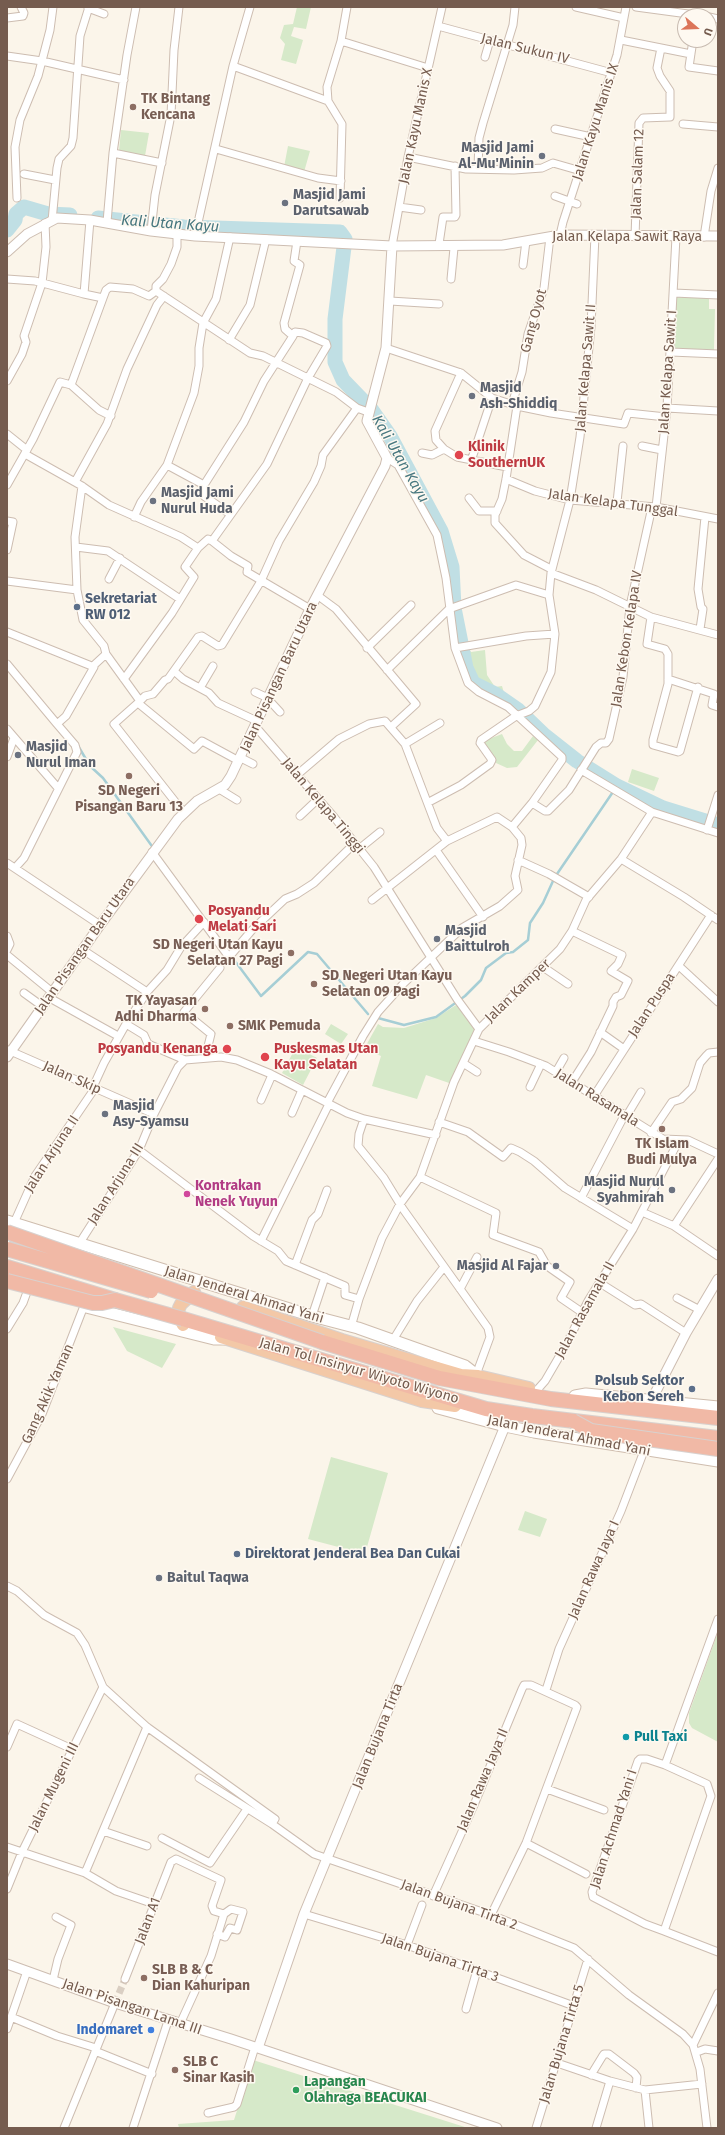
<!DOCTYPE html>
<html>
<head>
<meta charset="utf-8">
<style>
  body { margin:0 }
  #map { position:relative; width:725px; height:2135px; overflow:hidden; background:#fbf5ea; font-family:"Fira Sans",sans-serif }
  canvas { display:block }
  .frame { position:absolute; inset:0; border:8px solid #755c4f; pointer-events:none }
  .north { position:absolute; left:677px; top:8px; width:40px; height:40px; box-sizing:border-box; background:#fef9f1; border:1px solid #c7bab0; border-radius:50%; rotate:109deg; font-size:11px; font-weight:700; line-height:16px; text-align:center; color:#755c4f }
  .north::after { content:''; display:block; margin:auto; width:14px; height:18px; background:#dc7559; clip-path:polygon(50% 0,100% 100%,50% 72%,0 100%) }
</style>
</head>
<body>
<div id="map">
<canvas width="725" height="2135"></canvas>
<div class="frame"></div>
<div class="north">U</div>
</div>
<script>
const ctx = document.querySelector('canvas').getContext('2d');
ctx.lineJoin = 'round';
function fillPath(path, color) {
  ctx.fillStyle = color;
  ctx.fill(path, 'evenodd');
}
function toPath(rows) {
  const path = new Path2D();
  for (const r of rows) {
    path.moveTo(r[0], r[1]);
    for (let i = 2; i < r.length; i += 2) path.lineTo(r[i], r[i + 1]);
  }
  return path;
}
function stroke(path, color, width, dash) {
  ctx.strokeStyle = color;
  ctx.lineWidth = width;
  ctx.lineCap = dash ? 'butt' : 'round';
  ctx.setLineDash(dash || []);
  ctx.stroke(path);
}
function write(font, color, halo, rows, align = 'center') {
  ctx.font = font + ' "Fira Sans",sans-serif';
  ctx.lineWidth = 3;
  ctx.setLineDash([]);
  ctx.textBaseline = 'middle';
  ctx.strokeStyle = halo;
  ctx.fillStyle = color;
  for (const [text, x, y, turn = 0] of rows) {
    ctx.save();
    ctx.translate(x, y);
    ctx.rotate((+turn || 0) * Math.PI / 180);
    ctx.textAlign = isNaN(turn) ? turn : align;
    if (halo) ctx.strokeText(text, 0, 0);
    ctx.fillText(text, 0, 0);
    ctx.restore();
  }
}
fillPath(toPath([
  [297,7,311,7,306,29,294,27,291,36,303,40,296,64,281,60,285,44,280,38,284,25,293,24],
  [121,130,149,133,145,156,119,151],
  [288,146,310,151,304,172,284,167],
  [675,297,709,298,709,309,715,309,714,350,674,349],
  [468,647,471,652,485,650,487,675,495,687,502,686,504,693,503,698,471,673,464,648],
  [502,734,507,744,514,751,522,751,533,736,538,740,517,767,507,768,496,763,481,742],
  [632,769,659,778,654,791,628,782],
  [456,1005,476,1031,452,1084,426,1075,417,1099,372,1086,381,1056,364,1049,378,1024,383,1027,404,1028,436,1018],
  [331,1024,348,1034,341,1044,325,1034],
  [296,1047,317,1058,303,1085,282,1073],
  [113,1327,176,1344,162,1368,127,1351],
  [331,1457,388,1473,365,1554,308,1539],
  [525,1511,547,1519,540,1537,518,1530],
  [718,1632,718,1742,692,1728,689,1723,689,1713],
  [253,2060,468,2128,179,2128,178,2124,234,2120]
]), '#d6e9c9');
stroke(toPath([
  [77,744,90,766,103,778,154,849],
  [557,874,617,786],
  [232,957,261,996,308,952,317,954,368,1014],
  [378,1018,404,1025,436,1017,465,996,481,980,486,968,506,953,513,952,528,940,530,923,543,903,553,881]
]), '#a6ced5', 2.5);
stroke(toPath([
  [98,218,184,227,340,232,345,239,335,319,335,362,343,380,371,409,390,436,441,531,452,567,454,608,466,668,473,683,495,694,518,710,544,735,577,761,617,786,663,808,718,825],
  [7,230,15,220,16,214,24,207,48,214,70,215]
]), '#c0dfe4', 15);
stroke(toPath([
  [115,2003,125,1979]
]), '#dacfc3', 7, [7, 3.5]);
const minor = toPath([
  [576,7,624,18],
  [636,7,703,16],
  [88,8,104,14],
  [709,17,718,19],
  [7,18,23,16,24,13,21,7],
  [438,26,612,73],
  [621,40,691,54],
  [693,40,689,67,718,71],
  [341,41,428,68],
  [7,56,42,61,124,80],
  [485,57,490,40],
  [233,66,328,101],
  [683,124,718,127],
  [555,129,591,137],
  [216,149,318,178,341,181],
  [113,153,162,163],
  [408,157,466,169,514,170,542,168,553,163,581,171],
  [478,169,479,138,483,123,513,25,515,7],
  [24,174,55,180],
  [555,196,577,204],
  [17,198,15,147,20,120,38,76,50,30,53,7],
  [340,198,342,124,328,101,327,87,341,41,347,7],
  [399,207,421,210],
  [52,221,57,168,59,159,71,146,73,138,80,36,89,7],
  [107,222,113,153,127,55,136,7],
  [151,231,155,195,171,115,174,50,179,7],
  [177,234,177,247,171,264,163,279,156,286,156,291,250,353,263,356,336,392,357,408,368,412],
  [560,235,563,222,617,55,626,7],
  [195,236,233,66,250,7],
  [635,237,639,123,643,118,670,117,670,91,660,76,657,68,661,48],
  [704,237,711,191,718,168],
  [439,244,443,217,455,217,456,215,455,166],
  [392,246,408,157,442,7],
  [523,265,526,241],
  [7,279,35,281,84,294],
  [451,279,454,248],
  [674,293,718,295],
  [103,298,106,290,110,287,133,289,149,296,156,291],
  [390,301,439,304],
  [229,340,250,305,266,239],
  [386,348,461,373,492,398,517,406,551,413,624,424,628,413,666,417],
  [671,352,718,354],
  [461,373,435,431,436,440,444,449,457,457,507,467],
  [7,381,22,354,26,342,24,336,42,283,46,247,45,223],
  [71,385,99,410,111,416],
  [512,404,522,372,528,334,544,288,550,237],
  [517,406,506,479,502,499,495,515,495,523,524,555,551,569],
  [667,408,718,411],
  [7,434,27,450],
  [642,446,662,450],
  [422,453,432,455,444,449],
  [25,454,82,486,109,505,181,537,198,548],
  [387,458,398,465,437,535,446,578,455,648,468,683,479,692,508,707,562,757,562,760,532,803,512,827],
  [471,461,492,398],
  [167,465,194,393,199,366,199,348,203,323,216,299,230,237],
  [506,479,535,491,570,500,656,507,718,519],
  [75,482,107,424,127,369,157,305,164,296],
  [7,485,33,439,60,382,71,385,103,298,84,294,90,220],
  [204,485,204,496,230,514],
  [82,486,75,537,77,590,83,620,104,646,106,654,140,701,145,696,153,694,165,680,168,679,198,637,202,636,218,646,222,645,261,581,279,541,314,482,321,466,323,455,357,408],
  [469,498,479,511,497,511],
  [617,502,623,446],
  [656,507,667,408,676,237],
  [134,517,141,502,167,465,204,485,244,422,264,381,293,336,285,329,284,323,300,265,294,261,297,241],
  [7,521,13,522,7,550],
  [212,541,231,556,248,566,247,572,310,609],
  [76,547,108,551,180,599],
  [551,573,596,590,651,617,718,635],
  [109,579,120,558],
  [7,581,77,590],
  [317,595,336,609,416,704,391,727],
  [651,617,647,644,665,649,668,654,668,684,653,740,653,745,678,752,680,751,698,687],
  [700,629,703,609,701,607,698,589,705,517],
  [7,632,94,667,66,716,57,724,7,664],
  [367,648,411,605],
  [455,648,526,636,555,634],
  [93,666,106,654],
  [387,670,449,609,516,585,549,595],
  [174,671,183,679,209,693,218,703,257,721],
  [124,679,172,613,194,577,185,567,198,548,208,539,212,541,267,464,308,378,327,346,326,343,303,333,295,332,293,336],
  [668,679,714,694,712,705,718,707],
  [200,688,213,666],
  [255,692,268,698],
  [268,699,280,712],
  [140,701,114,724,184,813],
  [138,703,194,749,202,741,239,761],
  [255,726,334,817,374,867,457,999,479,1029],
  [7,729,58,788],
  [405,744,440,723],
  [7,757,14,738],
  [241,758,253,764],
  [581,770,652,812],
  [298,774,339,739,369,724,385,721,405,744,437,828,447,841],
  [219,789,237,800],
  [429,802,461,785,490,764,492,760,480,743,481,740,516,716,529,711,535,706,551,672,555,634,549,595,551,573,570,500,580,437,591,327,595,235],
  [532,803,545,811,548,811,569,790,596,747,601,743,606,743,609,739,623,677,630,606,652,507],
  [300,816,318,799],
  [707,830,718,795],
  [359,849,380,832],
  [436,850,483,917],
  [152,852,229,957,252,930,285,899,297,894,314,883,355,843],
  [621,859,684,897,718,920],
  [518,860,549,874,589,897],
  [7,863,100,925],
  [15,868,24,858,77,752,75,745,57,724],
  [7,936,10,944,7,950],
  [83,950,147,992],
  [7,955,52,992],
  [679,966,718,1002],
  [543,967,568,984],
  [24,993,42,1006],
  [48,997,118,1036],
  [126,1024,144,1035,148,1044,185,1060],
  [600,1032,624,1049],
  [474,1041,509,1052,546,1066,663,1139,688,1140,718,1154],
  [8,1050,154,1114],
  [205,1058,211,1034,184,1012,220,968],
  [185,1060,221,1057,237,1060,271,1074,347,1113,364,1119,436,1135],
  [463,1063,477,1072],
  [556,1072,564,1058],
  [572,1082,591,1052,613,1006,613,1002,616,997,621,995,628,981,611,971,618,964,622,955,572,931],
  [93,1087,104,1063,126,1024,147,992,167,970,181,947,204,922],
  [530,1087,541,1064],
  [594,1096,711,915],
  [261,1100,272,1075],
  [327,1103,363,1036,378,1012,404,983,462,928,500,906,518,890,515,876,522,845,521,838,512,827,497,817,447,841,372,900],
  [292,1113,302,1090],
  [626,1117,641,1092],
  [364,1119,359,1134,358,1146,384,1178,403,1209,488,1328,490,1337,476,1375],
  [439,1122,468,1132,503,1157,511,1148,520,1152,534,1161,565,1188,633,1229],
  [651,1133,672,1102,681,1099,692,1088,700,1063,706,1056,709,1053,718,1052],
  [139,1150,253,1236,278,1251,286,1261,345,1286,345,1295,359,1299],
  [420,1177,496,1213,493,1235,539,1252,547,1266,570,1282,561,1298,583,1313],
  [581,1198,624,1116],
  [642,1212,674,1226,718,1256],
  [14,1223,35,1176,95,1088],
  [674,1226,718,1159],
  [261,1241,329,1104],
  [79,1244,139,1150,154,1114,178,1067,185,1060],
  [295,1265,312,1220,318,1214,327,1190],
  [600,1283,635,1305,641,1304,686,1333],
  [460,1289,477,1257],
  [677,1298,700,1310],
  [312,1316,325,1277],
  [351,1327,359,1299,382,1238,400,1204,420,1177,454,1082,479,1029,560,949,572,931,586,900,621,859,652,812,718,833],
  [7,1329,23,1303,27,1292],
  [393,1340,417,1301,444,1267],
  [537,1390,545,1381,566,1345,588,1301,633,1229,679,1140],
  [7,1479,42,1414,84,1306],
  [7,1586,17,1591,44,1615,77,1633,85,1645,103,1687,147,1727,275,1819,272,1824],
  [718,1619,665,1765,707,1784,711,1796,664,1931,718,1952],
  [546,1690,559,1649,621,1511,644,1451],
  [7,1747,17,1724,72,1749],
  [199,1778,272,1824,314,1854,491,1915,574,1948,629,1995,683,2034,693,2045,700,2069,707,2128],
  [547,1789,604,1810],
  [103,1831,147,1846],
  [162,1838,210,1863,247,1809],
  [526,1843,586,1874],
  [7,1847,85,1873,116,1891,154,1904],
  [85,1873,147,1727],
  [7,1889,22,1852,103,1687],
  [433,1896,474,1805,522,1689,524,1685,531,1685,575,1705,577,1707,526,1843,491,1915],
  [304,1914,407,1945,574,2006],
  [664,1931,645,1924,593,1897,592,1892,638,1761,640,1759,647,1759,665,1765],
  [407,1945,422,1905],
  [125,1979,171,1862,176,1859,221,1880,212,1906,214,1911,224,1914,231,1909,243,1912,237,1930,230,1928,225,1937,217,1934],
  [53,1980,58,1959,71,1925,56,1917],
  [466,2009,477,1970],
  [11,2017,57,2036,96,2048],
  [180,2024,211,1956,224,1914],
  [7,2029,27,1971],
  [693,2045,718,1993],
  [95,2051,152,2074],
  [697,2052,705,2049,718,2051],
  [557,2063,610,2081,645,2090,702,2084],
  [591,2075,602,2057,604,2054,609,2054,634,2073,637,2077,636,2088],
  [645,2090,649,2128],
  [208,2113,234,2107,237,2104,255,2047],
  [64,2128,115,2003],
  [133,2128,168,2021],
  [536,2128,588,1959],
  [596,2128,610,2081]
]);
const tertiary = toPath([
  [7,252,27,234,57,218,90,220,151,231,195,236,392,246,503,245,560,235,718,236],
  [7,1057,100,925,178,819,197,801,225,785,231,776,310,609,385,466,387,458,367,421,386,348,392,246],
  [651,1401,686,1333,718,1279],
  [7,1964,115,2003,231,2039,497,2128],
  [258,2048,304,1914,505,1426]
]);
const secondary = toPath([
  [7,1221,312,1316,358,1328,465,1366,478,1376],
  [86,1307,214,1339,227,1339],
  [575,1396,586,1394,718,1407],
  [438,1408,505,1426,534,1432,718,1461]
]);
const trunk = toPath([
  [243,1307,342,1340,461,1375,478,1376,529,1388],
  [183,1325,178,1315,179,1308,181,1304,194,1292],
  [221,1337,422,1401,455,1406]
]);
const motorway = toPath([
  [7,1267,115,1300],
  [183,1319,486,1409,532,1416,718,1438],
  [322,1342,439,1378,551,1399,718,1418]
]);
stroke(minor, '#cdbdb1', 9);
stroke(tertiary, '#cdbdb1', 11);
stroke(secondary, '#cfbdae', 13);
stroke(trunk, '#d8d1ce', 14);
stroke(motorway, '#d8d1ce', 16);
stroke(minor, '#fff', 7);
stroke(tertiary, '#fff', 9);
stroke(secondary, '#fff', 11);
stroke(trunk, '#f3c8a7', 12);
stroke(motorway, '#f1b9a6', 14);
const motorwayBridge = toPath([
  [7,1232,322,1342],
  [7,1249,151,1291],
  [7,1281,93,1303,102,1303,115,1300,183,1319],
  [573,1421,591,1431,718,1449]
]);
stroke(motorwayBridge, '#d8d1ce', 16, []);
stroke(motorwayBridge, '#f1b9a6', 14);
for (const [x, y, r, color] of [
  [133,107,4,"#8d6e63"],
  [542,156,4,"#6b7280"],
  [285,203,4,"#6b7280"],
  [472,396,4,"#6b7280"],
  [459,455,5,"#e0444e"],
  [153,501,4,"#6b7280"],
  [77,607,4,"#5c6f8a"],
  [18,755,4,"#6b7280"],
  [129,776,4,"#8d6e63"],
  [199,919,5,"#e0444e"],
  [437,939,4,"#6b7280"],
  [291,953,4,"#8d6e63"],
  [314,984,4,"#8d6e63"],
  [205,1009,4,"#8d6e63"],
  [230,1026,4,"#8d6e63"],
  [227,1049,5,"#e0444e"],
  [265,1057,5,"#e0444e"],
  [105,1114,4,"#6b7280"],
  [662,1129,4,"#8d6e63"],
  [672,1190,4,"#6b7280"],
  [187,1194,4,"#d1479c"],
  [556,1266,4,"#6b7280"],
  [692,1389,4,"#5c6f8a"],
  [237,1554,4,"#5c6f8a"],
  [159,1578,4,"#6b7280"],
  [626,1737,4,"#0f9aa8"],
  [144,1978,4,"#8d6e63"],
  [151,2030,4,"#3f7fe0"],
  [175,2070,4,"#8d6e63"],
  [296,2090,4,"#2e9e5b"]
]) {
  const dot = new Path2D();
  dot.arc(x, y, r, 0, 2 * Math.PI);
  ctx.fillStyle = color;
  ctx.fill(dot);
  stroke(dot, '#fef9f1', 1.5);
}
write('14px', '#755c4f', '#fef9f1', [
  ["Jalan Sukun IV",525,49,14],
  ["Jalan Kayu Manis IX",596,122,-72],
  ["Jalan Kayu Manis X",416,126,-78],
  ["Jalan Salam 12",638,174,-88],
  ["Jalan Kelapa Sawit Raya",627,237],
  ["Gang Oyot",534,321,-75],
  ["Jalan Kelapa Sawit II",586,368,-85],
  ["Jalan Kelapa Sawit I",668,372,-86],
  ["Jalan Kelapa Tunggal",613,503,8],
  ["Jalan Kebon Kelapa IV",627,639,-81],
  ["Jalan Pisangan Baru Utara",279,677,-65],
  ["Jalan Kelapa Tinggi",323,806,50],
  ["Jalan Pisangan Baru Utara",85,946,-55],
  ["Jalan Kamper",518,991,-44],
  ["Jalan Puspa",652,1005,-57],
  ["Jalan Skip",72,1078,24],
  ["Jalan Rasamala",597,1098,32],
  ["Jalan Arjuna II",52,1154,-57],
  ["Jalan Arjuna III",116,1184,-58],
  ["Jalan Jenderal Ahmad Yani",244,1295,17],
  ["Jalan Rasamala II",585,1310,-61],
  ["Jalan Tol Insinyur Wiyoto Wiyono",359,1371,16],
  ["Gang Akik Yaman",48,1394,-66],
  ["Jalan Jenderal Ahmad Yani",569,1436,11],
  ["Jalan Rawa Jaya I",594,1570,-66],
  ["Jalan Bujana Tirta",378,1736,-68],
  ["Jalan Rawa Jaya II",483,1780,-67],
  ["Jalan Mugeni III",54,1787,-64],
  ["Jalan Achmad Yani I",614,1829,-72],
  ["Jalan Bujana Tirta 2",459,1905,20],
  ["Jalan A1",148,1921,-69],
  ["Jalan Bujana Tirta 3",440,1958,19],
  ["Jalan Pisangan Lama III",132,2007,19],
  ["Jalan Bujana Tirta 5",562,2044,-73]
]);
write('bold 14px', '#785e54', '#fef9f1', [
  ["TK Bintang",141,99],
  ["Kencana",141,115],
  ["SD Negeri",129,791,"center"],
  ["Pisangan Baru 13",129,807,"center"],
  ["SD Negeri Utan Kayu",283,945,"right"],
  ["Selatan 27 Pagi",283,961,"right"],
  ["SD Negeri Utan Kayu",322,976],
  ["Selatan 09 Pagi",322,992],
  ["TK Yayasan",197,1001,"right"],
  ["Adhi Dharma",197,1017,"right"],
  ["SMK Pemuda",238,1026],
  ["TK Islam",662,1144,"center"],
  ["Budi Mulya",662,1160,"center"],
  ["SLB B & C",152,1970],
  ["Dian Kahuripan",152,1986],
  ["SLB C",183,2062],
  ["Sinar Kasih",183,2078]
], 'left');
write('bold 14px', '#5b616d', '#fef9f1', [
  ["Masjid Jami",534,148,"right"],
  ["Al-Mu'Minin",534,164,"right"],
  ["Masjid Jami",293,195],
  ["Darutsawab",293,211],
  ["Masjid",480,388],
  ["Ash-Shiddiq",480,404],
  ["Masjid Jami",161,493],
  ["Nurul Huda",161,509],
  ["Masjid",26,747],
  ["Nurul Iman",26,763],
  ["Masjid",445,931],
  ["Baittulroh",445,947],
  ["Masjid",113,1106],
  ["Asy-Syamsu",113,1122],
  ["Masjid Nurul",664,1182,"right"],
  ["Syahmirah",664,1198,"right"],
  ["Masjid Al Fajar",548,1266,"right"],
  ["Baitul Taqwa",167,1578]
], 'left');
write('bold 14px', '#be3a42', '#fef9f1', [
  ["Klinik",468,447],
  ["SouthernUK",468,463],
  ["Posyandu",208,911],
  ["Melati Sari",208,927],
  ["Posyandu Kenanga",218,1049,"right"],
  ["Puskesmas Utan",274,1049],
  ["Kayu Selatan",274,1065]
], 'left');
write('bold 14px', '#4e5e75', '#fef9f1', [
  ["Sekretariat",85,599],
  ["RW 012",85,615],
  ["Polsub Sektor",684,1381,"right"],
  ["Kebon Sereh",684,1397,"right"],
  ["Direktorat Jenderal Bea Dan Cukai",245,1554]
], 'left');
write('bold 14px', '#b23c85', '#fef9f1', [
  ["Kontrakan",195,1186],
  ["Nenek Yuyun",195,1202]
], 'left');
write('bold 14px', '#0d838f', '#fef9f1', [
  ["Pull Taxi",634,1737]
], 'left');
write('bold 14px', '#366cbe', '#fef9f1', [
  ["Indomaret",143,2030]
], 'right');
write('bold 14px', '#27864d', '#fef9f1', [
  ["Lapangan",304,2082],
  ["Olahraga BEACUKAI",304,2098]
], 'left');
write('italic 15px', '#47777f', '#fef9f1', [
  ["Kali Utan Kayu",170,224,4],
  ["Kali Utan Kayu",400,459,60]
]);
</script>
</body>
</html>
